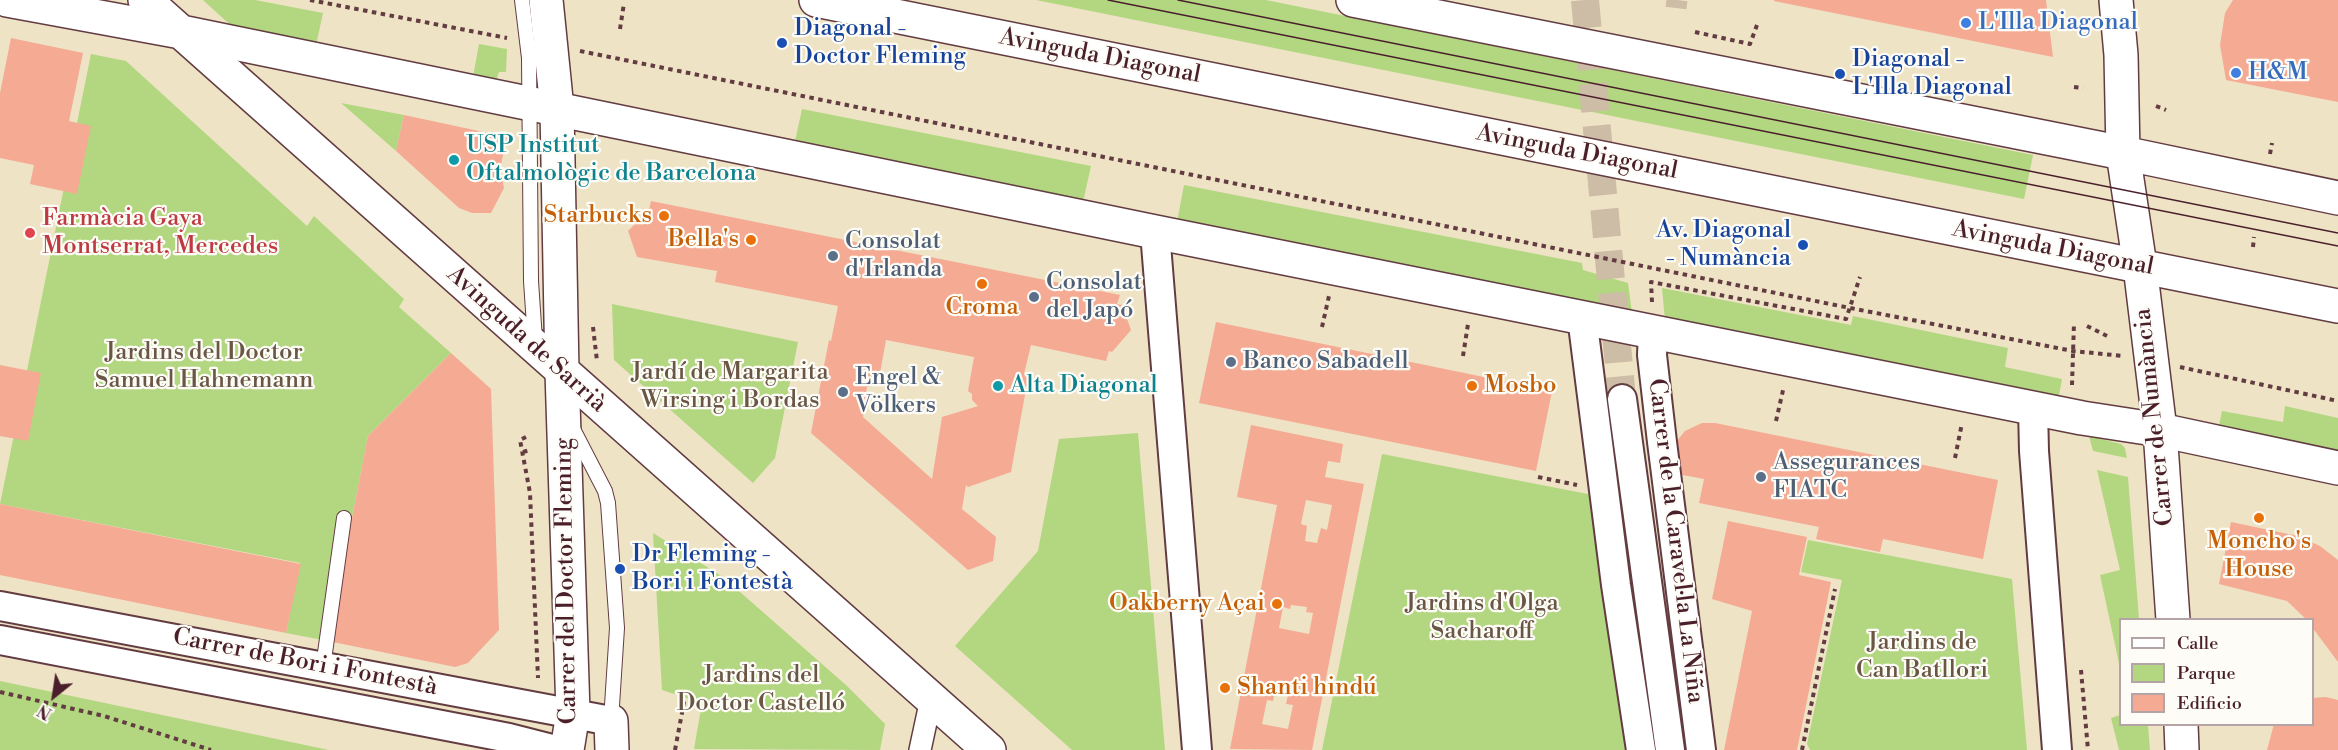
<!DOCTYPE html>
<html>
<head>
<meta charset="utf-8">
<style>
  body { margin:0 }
  #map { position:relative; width:2338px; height:750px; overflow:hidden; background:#eee3c5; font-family:"Libre Bodoni",serif }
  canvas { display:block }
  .legend { position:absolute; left:2119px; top:618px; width:195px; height:108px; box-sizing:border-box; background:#fdfcf7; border:2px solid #b5a4a5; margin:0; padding:8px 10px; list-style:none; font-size:18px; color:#4a1f2b }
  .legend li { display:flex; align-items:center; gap:12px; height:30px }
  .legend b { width:30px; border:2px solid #b5a4a5 }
  .north { position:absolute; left:24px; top:666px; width:60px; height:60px; -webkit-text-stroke:4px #fdfcf7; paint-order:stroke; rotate:210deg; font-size:16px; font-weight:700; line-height:24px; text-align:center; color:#4a1f2b }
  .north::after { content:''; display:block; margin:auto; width:21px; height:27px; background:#4a1f2b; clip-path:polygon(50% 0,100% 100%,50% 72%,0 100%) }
</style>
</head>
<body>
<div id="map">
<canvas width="2338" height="750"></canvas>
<ul class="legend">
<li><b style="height:8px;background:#fff"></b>Calle</li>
<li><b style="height:16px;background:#b2d780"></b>Parque</li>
<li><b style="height:16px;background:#f5aa94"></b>Edificio</li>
</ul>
<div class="north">N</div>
</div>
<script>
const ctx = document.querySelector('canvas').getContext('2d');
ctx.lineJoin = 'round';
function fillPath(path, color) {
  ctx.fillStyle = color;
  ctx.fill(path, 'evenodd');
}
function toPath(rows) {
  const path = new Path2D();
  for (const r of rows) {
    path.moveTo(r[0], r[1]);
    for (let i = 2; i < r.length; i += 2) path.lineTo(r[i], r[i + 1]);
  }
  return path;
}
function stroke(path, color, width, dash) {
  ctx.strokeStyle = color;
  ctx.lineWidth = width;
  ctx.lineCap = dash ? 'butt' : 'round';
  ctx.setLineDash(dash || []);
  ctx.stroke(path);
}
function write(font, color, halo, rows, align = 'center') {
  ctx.font = font + ' "Libre Bodoni",serif';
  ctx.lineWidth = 4.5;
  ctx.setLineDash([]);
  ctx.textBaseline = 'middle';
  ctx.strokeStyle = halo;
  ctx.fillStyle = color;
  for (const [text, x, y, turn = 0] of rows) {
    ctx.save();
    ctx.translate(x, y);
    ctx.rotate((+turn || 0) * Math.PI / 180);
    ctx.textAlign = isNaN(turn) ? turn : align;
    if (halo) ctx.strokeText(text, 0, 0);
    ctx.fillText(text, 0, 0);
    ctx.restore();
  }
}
fillPath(toPath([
  [203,0,255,0,323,13,315,50,240,34],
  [1036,0,1266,0,2033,155,2024,199],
  [479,44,507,49,506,72,499,72,494,86,472,82],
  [91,54,126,61,307,226,314,216,404,299,399,307,451,353,368,436,328,641,286,633,300,563,0,504],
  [341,103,404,115,396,151],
  [802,109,1091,166,1083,202,794,146],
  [1184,185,1582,263,1583,270,1628,283,1632,313,1177,222],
  [1662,288,1851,325,1853,316,2008,348,2005,367,2062,379,2058,401,1665,320],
  [612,304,798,342,775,458,753,483,614,360],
  [2285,406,2338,418,2338,455,2218,431,2222,411,2283,422],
  [1138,433,1165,750,1072,750,955,646,1038,551,1059,439],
  [2089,436,2121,444,2125,448,2127,458,2093,451],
  [1382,454,1598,496,1632,750,1322,750],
  [2097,470,2128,477,2139,619,2120,620,2120,668,2100,575,2120,570],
  [653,533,723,577,847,686,885,724,880,750,694,749,702,703,662,690],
  [1808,540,2012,579,2027,750,1810,750,1807,744,1842,580,1801,572],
  [0,681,329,750,330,750,0,750],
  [2120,715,2120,724,2148,725,2150,750,2119,750,2111,718]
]), '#b2d780');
fillPath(toPath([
  [1774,0,2046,0,2053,57,1774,1],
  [2233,0,2338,0,2338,102,2226,80,2220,45,2225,13],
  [11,38,83,53,69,121,91,126,77,194,30,184,34,165,0,158,0,93],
  [404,115,507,137,500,169,504,188,491,213,472,213,459,208,396,151],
  [651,201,1120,295,1117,304,1122,305,1131,330,1112,352,1109,351,1106,361,1031,345,1024,374,1028,378,1011,472,968,487,966,485,962,509,996,537,993,561,968,570,811,433,829,340,831,341,838,306,715,282,717,271,637,257,628,231,649,210],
  [886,340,974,357,968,391,972,394,972,400,978,406,942,417,932,479,863,417,867,387,878,384],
  [1216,322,1552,391,1536,471,1199,403],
  [451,353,491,389,499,630,468,663,455,667,328,641,368,436],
  [0,365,41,373,28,441,0,436],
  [1702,423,1715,423,1998,480,1983,559,1883,539,1880,552,1816,539,1819,527,1699,503,1704,479,1672,473,1676,442,1685,431],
  [1251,425,1343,444,1340,463,1328,461,1325,477,1364,484,1312,750,1230,749,1277,505,1237,497],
  [1306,500,1332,505,1327,530,1321,528,1317,543,1305,541,1307,526,1301,524],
  [1291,605,1307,607,1306,612,1313,613,1309,634,1279,628,1283,607,1290,609],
  [1276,687,1289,690,1286,704,1293,705,1288,729,1262,724,1267,700,1273,701],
  [0,504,301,564,286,633,0,575],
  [1728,521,1807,537,1799,575,1831,582,1797,750,1724,750,1752,611,1712,599],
  [2231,522,2298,536,2320,546,2338,560,2338,662,2312,627,2312,620,2307,620,2287,601,2219,584],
  [2326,697,2338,700,2338,750,2267,750,2274,724,2312,724,2312,698]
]), '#f5aa94');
stroke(toPath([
  [1676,8,1677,0]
]), '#cdbca6', 21, [21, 10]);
stroke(toPath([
  [1585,0,1622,399]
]), '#cdbca6', 28, [28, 14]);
const service = toPath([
  [522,0,529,58,531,281,535,340],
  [573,429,605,491,608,503,617,628,611,721],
  [323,667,344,518]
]);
const pedestrian = toPath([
  [920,750,931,699]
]);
const minor = toPath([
  [1155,232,1197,750],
  [1582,317,1616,585,1641,750],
  [1653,332,1652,355,1662,442,1701,750],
  [1622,399,1670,750],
  [2033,408,2034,451,2057,750],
  [0,606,611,721],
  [0,640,509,738,556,750]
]);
const tertiary = toPath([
  [562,372,573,713,567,750],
  [611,721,612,750]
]);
const secondary = toPath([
  [7,0,181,32,989,750],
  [546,0,557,109,562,372],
  [1353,0,2123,153],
  [2140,266,2160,430,2173,620],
  [2181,724,2182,750]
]);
const primary = toPath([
  [145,0,181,32,1155,232,2082,418,2160,430,2338,468],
  [816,0,2338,306],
  [2116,0,2121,55,2123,153,2140,266],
  [2123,153,2338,198]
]);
stroke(service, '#633c42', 16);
stroke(pedestrian, '#633c42', 24);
stroke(minor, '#633c42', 32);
stroke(tertiary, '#633c42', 36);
stroke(secondary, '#633c42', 36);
stroke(primary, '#633c42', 36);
stroke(toPath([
  [310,0,507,38],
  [620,29,624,3],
  [1695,32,1750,44,1757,25],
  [580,51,1850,308,2073,351,2123,356],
  [2074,87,2083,88],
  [2156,106,2166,110],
  [2270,154,2272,143],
  [2253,247,2254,237],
  [1652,302,1651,282,1846,319,1860,277],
  [2087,326,2107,336],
  [593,327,597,361],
  [1322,327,1329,296],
  [1463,356,1468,324],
  [2180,367,2338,401],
  [2072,385,2074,323],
  [1776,421,1784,386],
  [526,437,520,440,530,493,538,678],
  [523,452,530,450],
  [1955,458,1962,423],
  [1538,477,1577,485],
  [2081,670,2088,750],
  [0,692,104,716,211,750],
  [675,750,685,697],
  [1802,750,1835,589]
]), '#633c42', 4, [4.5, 4.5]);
stroke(service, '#fff', 14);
stroke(pedestrian, '#fff', 21);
stroke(minor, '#fff', 28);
stroke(tertiary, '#fff', 33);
stroke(secondary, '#fff', 33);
stroke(primary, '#fff', 33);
stroke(toPath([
  [1108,0,2338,246],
  [1178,0,2338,233]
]), '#4a1f2b', 1.5);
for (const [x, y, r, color] of [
  [1966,23,6,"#3f7fe0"],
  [782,43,6,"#1a4fb4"],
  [2236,73,6,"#3f7fe0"],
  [1840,74,6,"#1a4fb4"],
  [454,160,6,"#0f9aa8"],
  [664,216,6,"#e8710a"],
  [30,233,6,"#e0444e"],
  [751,240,6,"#e8710a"],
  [1803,245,6,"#1a4fb4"],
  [833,256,6,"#5c6f8a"],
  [982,284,6,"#e8710a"],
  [1034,297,6,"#5c6f8a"],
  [1231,362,6,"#5c6f8a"],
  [998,386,6,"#0f9aa8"],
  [1472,386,6,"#e8710a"],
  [843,392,6,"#5c6f8a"],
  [1761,477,6,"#5c6f8a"],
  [2259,518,6,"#e8710a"],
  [620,569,6,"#1a4fb4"],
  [1277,604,6,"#e8710a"],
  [1225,688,6,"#e8710a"]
]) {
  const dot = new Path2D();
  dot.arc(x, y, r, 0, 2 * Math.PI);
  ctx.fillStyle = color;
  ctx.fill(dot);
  stroke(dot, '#fdfcf7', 2);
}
write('24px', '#366cbe', '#fdfcf7', [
  ["L'Illa Diagonal",1978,23],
  ["H&M",2248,73]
], 'left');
write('24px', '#164399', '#fdfcf7', [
  ["Diagonal -",794,29],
  ["Doctor Fleming",794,57],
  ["Diagonal -",1852,60],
  ["L'Illa Diagonal",1852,88],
  ["Av. Diagonal",1791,231,"right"],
  ["- Numància",1791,259,"right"],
  ["Dr Fleming -",632,555],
  ["Bori i Fontestà",632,583]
], 'left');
write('24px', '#4a1f2b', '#fdfcf7', [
  ["Avinguda Diagonal",1100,57,11],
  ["Avinguda Diagonal",1577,153,11],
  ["Avinguda Diagonal",2053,249,11],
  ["Avinguda de Sarrià",526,340,42],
  ["Carrer de Numància",2155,417,-96],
  ["Carrer de la Caravel·la La Niña",1675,541,83],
  ["Carrer del Doctor Fleming",567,581,-91],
  ["Carrer de Bori i Fontestà",305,663,11]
]);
write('24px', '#0d838f', '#fdfcf7', [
  ["USP Institut",466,146],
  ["Oftalmològic de Barcelona",466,174],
  ["Alta Diagonal",1010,386]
], 'left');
write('24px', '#c56008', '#fdfcf7', [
  ["Starbucks",652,216],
  ["Bella's",739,240],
  ["Croma",982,308,"center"],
  ["Mosbo",1484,386,"left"],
  ["Moncho's",2259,542,"center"],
  ["House",2259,570,"center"],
  ["Oakberry Açai",1265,604],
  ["Shanti hindú",1237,688,"left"]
], 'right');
write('24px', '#be3a42', '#fdfcf7', [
  ["Farmàcia Gaya",42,219],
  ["Montserrat, Mercedes",42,247]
], 'left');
write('24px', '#4e5e75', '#fdfcf7', [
  ["Consolat",845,242],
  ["d'Irlanda",845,270],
  ["Consolat",1046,283],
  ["del Japó",1046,311],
  ["Banco Sabadell",1243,362],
  ["Engel &",855,378],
  ["Völkers",855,406],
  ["Assegurances",1773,463],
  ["FIATC",1773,491]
], 'left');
write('24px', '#695644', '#fdfcf7', [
  ["Jardins del Doctor",204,353],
  ["Samuel Hahnemann",204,381],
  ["Jardí de Margarita",730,373],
  ["Wirsing i Bordas",730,401],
  ["Jardins d'Olga",1482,604],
  ["Sacharoff",1482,632],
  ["Jardins de",1922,643],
  ["Can Batllori",1922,671],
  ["Jardins del",761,676],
  ["Doctor Castelló",761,704]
]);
</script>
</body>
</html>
